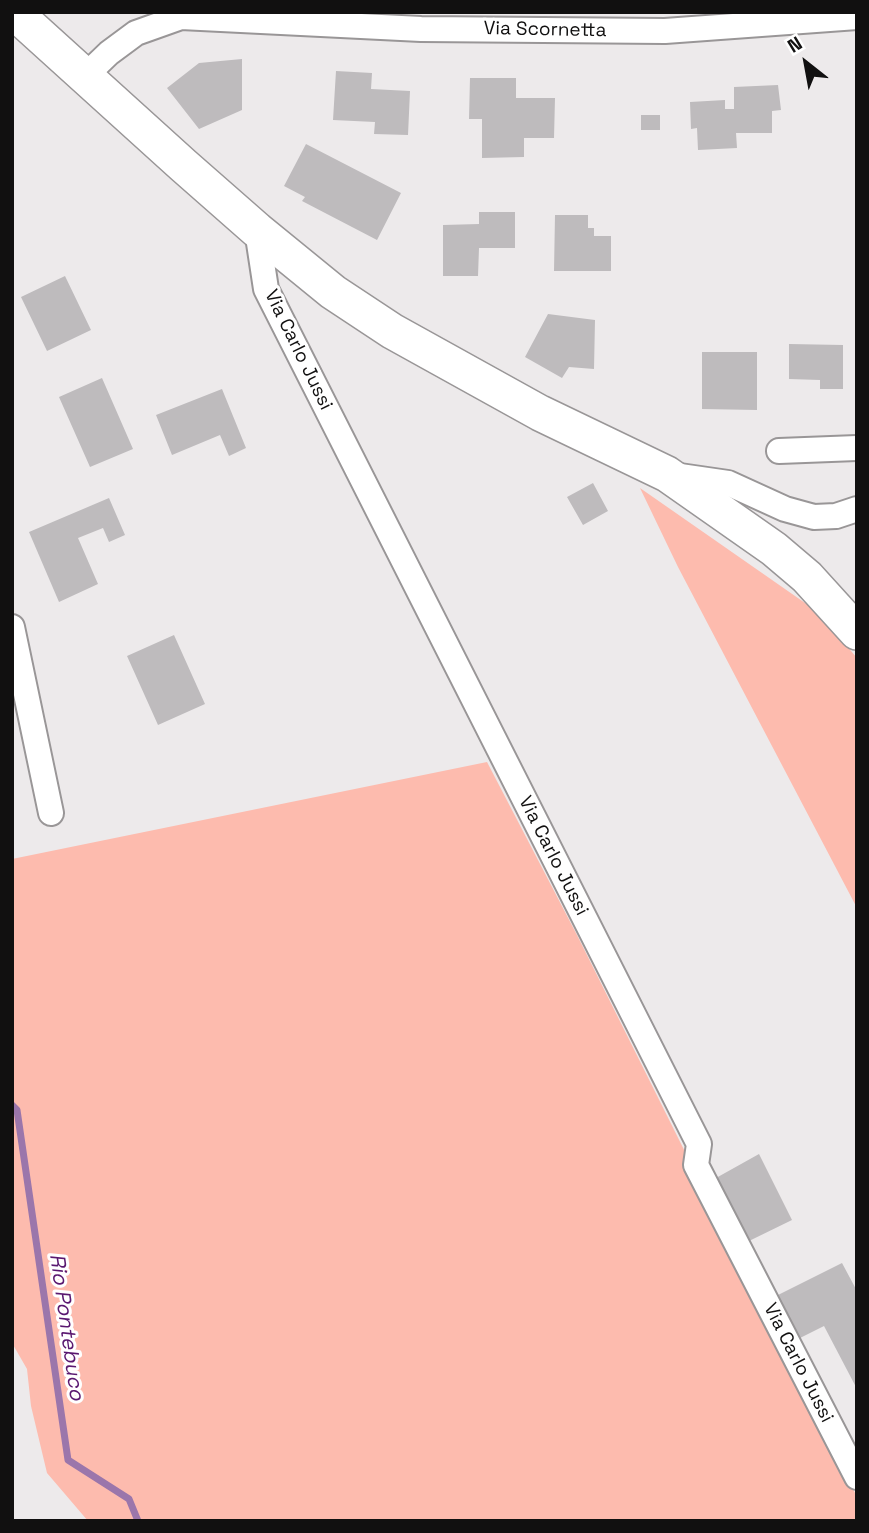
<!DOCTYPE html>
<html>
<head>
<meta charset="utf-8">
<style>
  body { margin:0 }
  #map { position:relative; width:869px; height:1533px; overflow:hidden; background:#edeaeb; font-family:"Space Grotesk",sans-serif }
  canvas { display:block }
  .frame { position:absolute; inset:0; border:14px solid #111010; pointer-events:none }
  .north { position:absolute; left:771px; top:28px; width:70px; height:70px; -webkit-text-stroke:5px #fff; paint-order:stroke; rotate:329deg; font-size:19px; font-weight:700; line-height:28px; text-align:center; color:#111010 }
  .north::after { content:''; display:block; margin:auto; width:24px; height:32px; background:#111010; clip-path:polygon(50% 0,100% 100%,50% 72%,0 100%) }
</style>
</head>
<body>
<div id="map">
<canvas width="869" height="1533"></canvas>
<div class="frame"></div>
<div class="north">N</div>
</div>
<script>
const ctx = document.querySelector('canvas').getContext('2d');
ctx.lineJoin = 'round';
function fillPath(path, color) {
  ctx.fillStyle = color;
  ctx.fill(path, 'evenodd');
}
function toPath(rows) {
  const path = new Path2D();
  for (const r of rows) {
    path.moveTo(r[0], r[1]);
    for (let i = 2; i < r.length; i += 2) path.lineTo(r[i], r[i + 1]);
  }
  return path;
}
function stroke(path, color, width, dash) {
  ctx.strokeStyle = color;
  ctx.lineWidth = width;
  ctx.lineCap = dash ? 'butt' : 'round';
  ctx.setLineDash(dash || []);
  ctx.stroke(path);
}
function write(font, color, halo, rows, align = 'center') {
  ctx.font = font + ' "Space Grotesk",sans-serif';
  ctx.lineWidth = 6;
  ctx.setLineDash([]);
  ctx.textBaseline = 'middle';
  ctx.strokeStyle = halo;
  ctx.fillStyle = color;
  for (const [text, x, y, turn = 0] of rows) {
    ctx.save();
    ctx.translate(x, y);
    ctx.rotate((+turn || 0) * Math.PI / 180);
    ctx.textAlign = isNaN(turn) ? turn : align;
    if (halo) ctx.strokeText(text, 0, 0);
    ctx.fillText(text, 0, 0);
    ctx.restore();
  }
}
fillPath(toPath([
  [640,488,818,612,857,658,857,908,678,567],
  [487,762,577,935,857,1497,857,1521,88,1521,47,1473,31,1406,27,1369,12,1343,12,859]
]), '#fdbbae');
stroke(toPath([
  [12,1105,17,1110,68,1460,129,1499,138,1521]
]), '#9b76ab', 7);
fillPath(toPath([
  [242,59,242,110,199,129,167,88,199,63],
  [336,71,372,73,371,89,410,91,408,135,374,134,375,122,333,120],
  [470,78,516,78,516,98,555,98,554,138,524,138,524,157,482,158,482,119,469,119],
  [778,85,781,110,772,111,772,133,736,133,737,148,698,150,697,128,691,129,690,102,725,100,725,109,734,109,734,87],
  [641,115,660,115,660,130,641,130],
  [306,144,401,193,377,240,302,201,305,197,284,186],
  [479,212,515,212,515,248,479,248,478,276,443,276,443,225,479,224],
  [555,215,588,215,588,228,594,228,594,236,611,236,611,271,554,271],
  [65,276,91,330,47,351,21,297],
  [548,314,595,320,594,369,569,367,562,378,525,357],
  [789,344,843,345,843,389,820,389,820,380,789,379],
  [702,352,757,352,757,410,702,409],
  [102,378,133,449,90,467,59,397],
  [222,389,246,448,229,456,220,435,172,455,156,415],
  [593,483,608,511,583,525,567,497],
  [109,498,125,535,109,542,103,528,78,538,98,584,59,602,29,532],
  [174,635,205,704,158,725,127,656],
  [759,1154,792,1220,749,1241,716,1178],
  [842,1263,857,1291,857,1389,824,1326,796,1340,774,1297]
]), '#bebbbd');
const street = toPath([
  [84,77,109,53,136,33,181,17,421,29,665,31,857,17],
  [257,230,266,289,699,1144,696,1165,857,1477],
  [779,451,857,448],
  [673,475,728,483,785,509,814,517,836,516,857,509],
  [12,627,51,813]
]);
const secondary = toPath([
  [14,12,183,165,257,230,333,292,392,331,540,413,667,474,774,549,807,577,857,632]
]);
stroke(street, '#999697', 28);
stroke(secondary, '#999697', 38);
stroke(street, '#fff', 24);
stroke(secondary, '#fff', 35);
write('19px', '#111010', '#fff', [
  ["Via Scornetta",545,30,1],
  ["Via Carlo Jussi",298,350,64],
  ["Via Carlo Jussi",553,856,63],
  ["Via Carlo Jussi",798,1363,63]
]);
write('italic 21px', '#5a1870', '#fff', [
  ["Rio Pontebuco",66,1327,82]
]);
</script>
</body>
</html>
